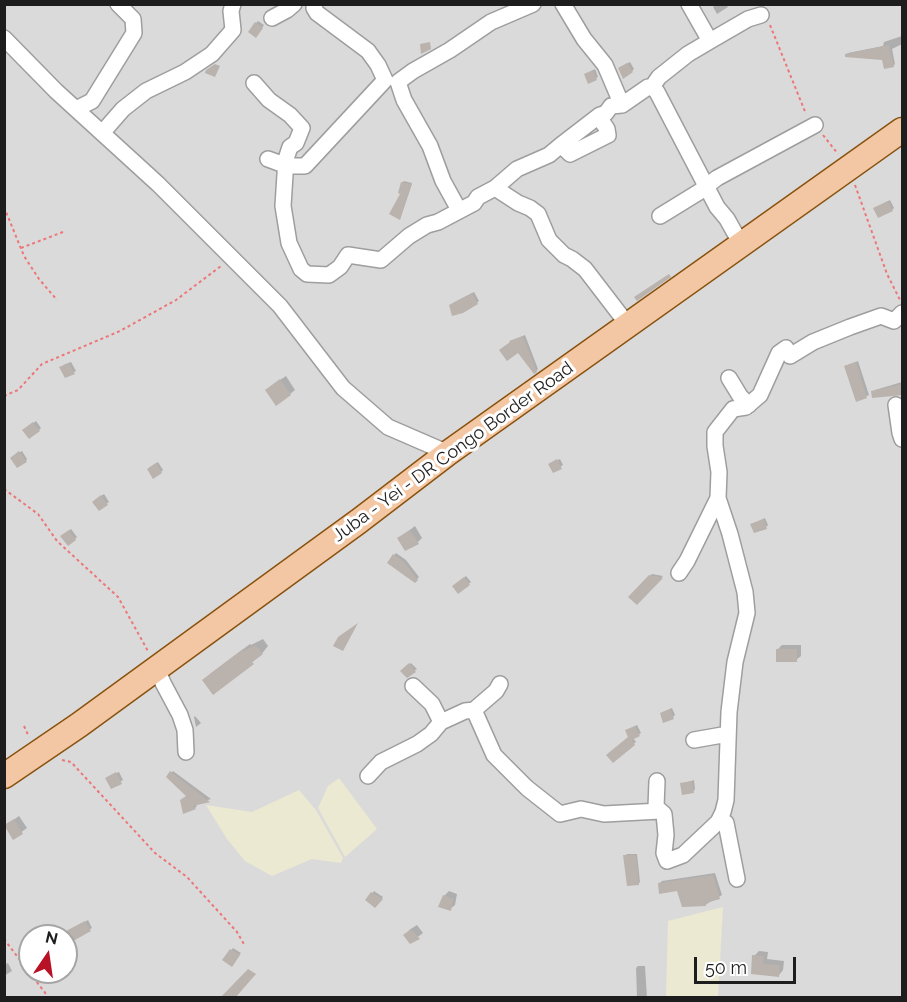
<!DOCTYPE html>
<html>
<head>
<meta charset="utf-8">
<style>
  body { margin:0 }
  #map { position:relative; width:907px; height:1002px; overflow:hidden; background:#ede9e4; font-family:Raleway,sans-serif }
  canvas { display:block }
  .frame { position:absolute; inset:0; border:6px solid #1d1d1d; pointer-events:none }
  .north { position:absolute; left:18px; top:924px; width:60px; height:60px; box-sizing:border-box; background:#fff; border:2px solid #a5a5a5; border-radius:50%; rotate:13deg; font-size:16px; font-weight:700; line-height:24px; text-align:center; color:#1d1d1d }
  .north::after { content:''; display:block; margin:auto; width:21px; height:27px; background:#b81226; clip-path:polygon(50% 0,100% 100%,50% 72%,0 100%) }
  .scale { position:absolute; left:694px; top:957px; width:102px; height:27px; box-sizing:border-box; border:3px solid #1d1d1d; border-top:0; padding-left:8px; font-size:18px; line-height:21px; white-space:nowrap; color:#1d1d1d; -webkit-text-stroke:4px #fff; paint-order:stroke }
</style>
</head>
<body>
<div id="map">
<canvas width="907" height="1002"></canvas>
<div class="frame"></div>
<div class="north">N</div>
<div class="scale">50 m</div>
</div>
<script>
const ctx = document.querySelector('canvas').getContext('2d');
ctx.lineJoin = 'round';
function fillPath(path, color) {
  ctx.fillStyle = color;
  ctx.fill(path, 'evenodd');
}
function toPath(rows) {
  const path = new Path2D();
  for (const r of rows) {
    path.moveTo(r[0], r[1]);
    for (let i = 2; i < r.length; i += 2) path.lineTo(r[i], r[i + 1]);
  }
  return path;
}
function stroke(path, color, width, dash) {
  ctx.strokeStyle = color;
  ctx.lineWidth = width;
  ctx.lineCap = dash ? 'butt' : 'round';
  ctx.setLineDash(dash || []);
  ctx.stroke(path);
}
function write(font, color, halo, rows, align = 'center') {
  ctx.font = font + ' Raleway,sans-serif';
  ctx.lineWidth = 6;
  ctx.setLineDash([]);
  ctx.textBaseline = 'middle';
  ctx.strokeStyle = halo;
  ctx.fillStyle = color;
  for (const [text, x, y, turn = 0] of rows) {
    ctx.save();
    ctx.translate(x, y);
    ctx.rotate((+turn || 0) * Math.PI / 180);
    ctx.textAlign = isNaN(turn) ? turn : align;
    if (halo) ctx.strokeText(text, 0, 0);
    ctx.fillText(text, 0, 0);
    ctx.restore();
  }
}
fillPath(toPath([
  [5,5,902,5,902,997,5,998],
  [30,936,66,936,66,972,30,972]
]), '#dbdada');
fillPath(toPath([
  [339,778,377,829,345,857,318,808,328,786],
  [299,790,316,810,343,858,341,863,312,859,272,876,245,861,227,839,206,805,252,812],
  [723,907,718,997,666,997,668,921]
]), '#ebe9d1');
fillPath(toPath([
  [716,4,726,4,728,7,717,14,713,7],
  [258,21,264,25,258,34,256,23],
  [902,36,902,44,892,49,895,64,893,66,883,59,846,55,848,53,883,46,884,42],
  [630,62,634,69,632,71,621,67],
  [595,69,598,77,589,82,588,73],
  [404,181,412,183,400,218,402,183],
  [890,200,894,208,892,210,875,208],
  [474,292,479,301,462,312,453,303],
  [525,335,538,369,535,372,511,341],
  [858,361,869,395,857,400,845,366],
  [71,362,76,371,74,372,63,365],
  [286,376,295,390,290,394,271,386],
  [902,382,902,394,873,392,875,390],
  [36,421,41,428,39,430,26,429],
  [22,451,27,459,26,461,14,456],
  [560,459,563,465,554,471,552,463],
  [158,462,163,470,161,472,150,467],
  [104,494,109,502,99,509,95,500],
  [765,518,768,525,766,527,752,524],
  [415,526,422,538,418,542,399,538],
  [71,529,77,537,75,539,64,534],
  [396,553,406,560,419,577,415,581,389,562],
  [652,574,663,576,639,601,650,576],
  [466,576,471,582,458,592,454,586],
  [263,639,268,646,260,656,213,693,210,674,250,644,251,645],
  [782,645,801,645,801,656,796,660,778,649],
  [411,663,417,669,407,676,402,671],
  [672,708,675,715,673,717,661,713],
  [195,716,201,723,196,727,194,717],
  [637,725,641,733,633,738,636,742,613,761,630,737,627,730],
  [173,771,211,799,195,804,197,806,195,808,184,812,187,796,168,777],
  [119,772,123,780,112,787,109,776],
  [694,780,695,789,694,791,682,784],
  [19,816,27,828,13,838,5,826],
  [627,854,637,854,640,882,638,884,625,856],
  [715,873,722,895,705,905,678,889,659,884,662,881],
  [374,891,383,897,375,906,367,900],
  [449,891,457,894,455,905,450,909,444,896],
  [88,920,92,928,66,943,66,936,63,935],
  [417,925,423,933,411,942,409,930],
  [233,948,241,953,233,963,224,960],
  [759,951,768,952,767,959,784,961,783,970,779,975,752,973,754,956],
  [8,963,12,971,4,976,4,965],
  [638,966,645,966,647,998,637,998,636,968]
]), '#0003');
fillPath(toPath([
  [255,22,263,28,256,38,248,32],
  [430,42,431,49,421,54,420,44],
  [889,45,894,67,884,69,882,60,845,57,845,54],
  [627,63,633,72,623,79,618,68],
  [215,64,220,66,215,77,205,73,206,70],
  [593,70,597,80,588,84,584,74],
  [401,182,412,184,400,220,389,214,400,194,398,193],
  [888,201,893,211,878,218,873,208],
  [669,274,671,277,637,301,634,297],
  [472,293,478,304,463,313,452,316,449,305],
  [523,336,537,372,534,374,518,353,507,361,499,350,510,342,509,341],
  [856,362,867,398,856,402,844,366],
  [69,363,75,374,65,378,59,367],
  [280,379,291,395,276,406,265,390],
  [903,384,903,395,872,398,871,391],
  [33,422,40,431,29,439,22,430],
  [19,451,27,462,17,468,10,458],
  [557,459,562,469,553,473,548,464],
  [156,463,162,473,153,479,147,469],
  [101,495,108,505,99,511,92,502],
  [764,519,767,529,754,533,750,524],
  [69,530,76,540,68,546,60,536],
  [410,530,419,544,405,551,397,538],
  [393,554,404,562,418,580,415,583,387,563],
  [649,575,663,578,637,605,628,597],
  [464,577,470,585,458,594,452,586],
  [358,623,343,651,333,646,338,637],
  [256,645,263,654,252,662,254,664,213,695,202,680,243,649,244,651],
  [776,649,797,649,797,662,776,662],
  [409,663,416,672,407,678,400,671],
  [670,709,674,719,663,723,660,713],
  [635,726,640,736,632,740,635,745,613,763,606,755,628,737,625,730],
  [170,771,210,802,193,806,196,809,183,814,180,800,186,796,166,777],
  [116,772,122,784,111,789,105,778],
  [692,781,694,793,682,795,680,783],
  [14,819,23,834,13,840,4,825],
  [623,855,636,855,639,885,627,886],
  [713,875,720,899,706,903,706,906,682,907,677,891,659,894,658,883],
  [371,892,383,899,375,908,365,900],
  [443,895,453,899,451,911,438,907],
  [85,921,91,931,66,945,66,931],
  [411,929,420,939,410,944,403,935],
  [230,949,240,955,232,967,222,960],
  [752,955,764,956,763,964,780,965,779,977,751,974],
  [248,969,256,974,235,998,220,998]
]), '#bab2ad');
const minor = toPath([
  [563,4,584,39,605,65,622,105,648,87,652,87,657,92,717,207,727,219,741,244],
  [689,4,710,41,748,19,761,15],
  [272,18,287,10,294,4],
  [4,38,56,91,158,184,280,306,343,388,388,427,448,453],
  [254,83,269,100,290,115,302,128,296,143,290,147,286,159,283,206,289,243,301,269,307,274,329,275,340,267,348,255,381,260,409,236,427,225,438,222,474,203,478,197,495,188,518,203,530,208,538,214,549,240,564,255,572,259,585,269,628,325],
  [652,87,659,77,688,54,710,41],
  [76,109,92,101,134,33,133,19,118,4],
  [102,133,123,109,146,91,185,72,212,54,233,30,231,11,233,4],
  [561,145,600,115],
  [268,159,287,166,305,166,385,80,378,65,368,51,317,13,314,8,315,4],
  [495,188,517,169,549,155,561,145,570,154,608,135,607,129,601,120,600,115,606,113,611,106,622,105],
  [459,210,443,181,430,146,404,100,398,82,413,71,450,50,491,22,533,4],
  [660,216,699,192,717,178,815,125],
  [729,378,740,396,749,405],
  [896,405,900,433,902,439],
  [679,573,687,561,718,498,719,472,715,446,715,432,733,409,746,407,760,395,779,353,786,348,790,356,813,342,850,327,881,316,894,321,902,313],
  [157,668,163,683,180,715,185,730,186,752],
  [413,686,432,704,441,722],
  [474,710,494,755,527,788,560,814,581,809,604,814,660,811],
  [694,740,728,734],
  [368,776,381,762,417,744,431,734,441,722,465,711,474,710,496,691,500,684],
  [657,781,656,807,664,814,666,835,664,853,667,861,683,855,718,822,723,812,726,800,729,712,735,662,747,613,745,592,730,534,718,498],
  [719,820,726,823,737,879]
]);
const primary = toPath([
  [4,776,79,725,359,521,448,453,902,130]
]);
stroke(minor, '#9e9e9e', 18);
stroke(primary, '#89520e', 27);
stroke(toPath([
  [770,25,806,114],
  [823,135,838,154],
  [855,185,887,274,900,300],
  [4,207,24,256,39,279,57,300],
  [21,248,63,232],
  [4,396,18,390,42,364,120,331,176,300,221,266],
  [4,489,38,514,57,541,118,597,149,653],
  [24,726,29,737],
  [62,760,71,762,155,853,187,877,237,932,245,946],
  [4,939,49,998]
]), '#ec7678', 2, [3, 3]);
stroke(minor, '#fff', 15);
stroke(primary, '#f3c7a4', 24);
write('18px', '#1d1d1d', '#fff', [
  ["Juba - Yei - DR Congo Border Road",453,452,-36]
]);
</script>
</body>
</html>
